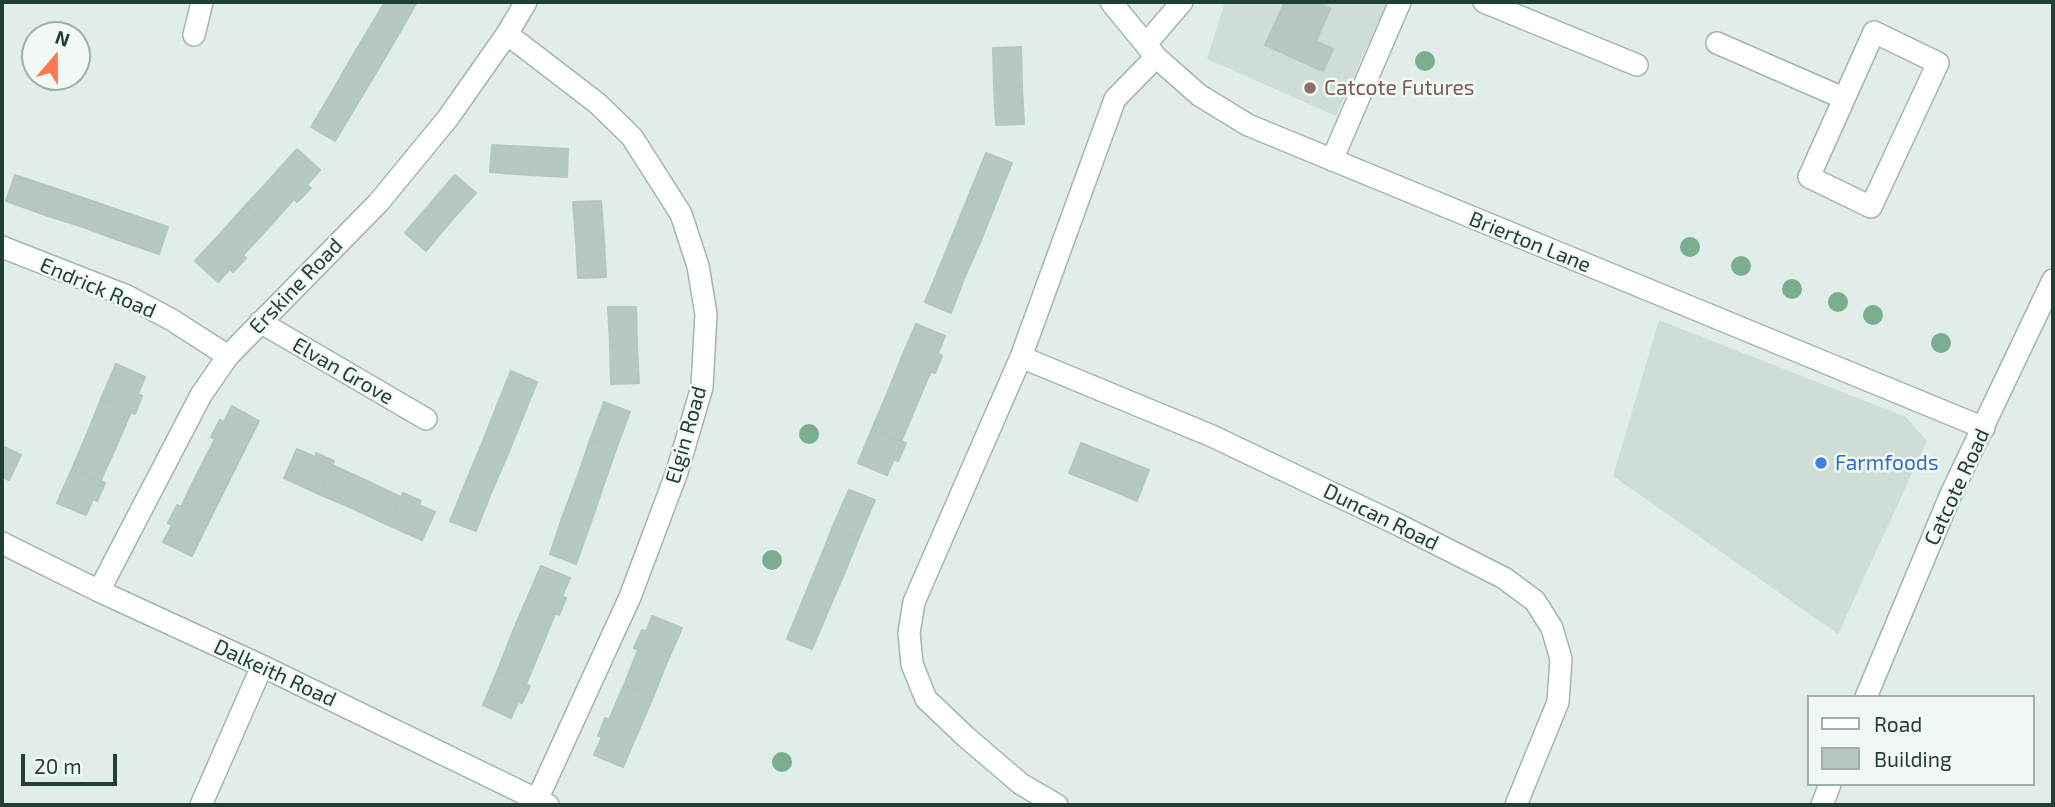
<!DOCTYPE html>
<html>
<head>
<meta charset="utf-8">
<style>
  body { margin:0 }
  #map { position:relative; width:2055px; height:807px; overflow:hidden; background:#e1ede8; font-family:"Exo 2",sans-serif }
  canvas { display:block }
  .frame { position:absolute; inset:0; border:4px solid #203f36; pointer-events:none }
  .legend { position:absolute; left:1807px; top:695px; width:228px; height:91px; box-sizing:border-box; background:#f2f9f5; border:2px solid #9eafa9; margin:0; padding:9px 12px; list-style:none; font-size:21px; color:#203f36 }
  .legend li { display:flex; align-items:center; gap:14px; height:35px }
  .legend b { width:35px; border:2px solid #9eafa9 }
  .north { position:absolute; left:21px; top:21px; width:70px; height:70px; box-sizing:border-box; background:#f2f9f5; border:2px solid #9eafa9; border-radius:50%; rotate:20deg; font-size:19px; font-weight:700; line-height:28px; text-align:center; color:#203f36 }
  .north::after { content:''; display:block; margin:auto; width:24px; height:32px; background:#fc7951; clip-path:polygon(50% 0,100% 100%,50% 72%,0 100%) }
  .scale { position:absolute; left:21px; top:754px; width:96px; height:32px; box-sizing:border-box; border:4px solid #203f36; border-top:0; padding-left:9px; font-size:21px; line-height:24px; white-space:nowrap; color:#203f36; -webkit-text-stroke:5px #f2f9f5; paint-order:stroke }
</style>
</head>
<body>
<div id="map">
<canvas width="2055" height="807"></canvas>
<div class="frame"></div>
<ul class="legend">
<li><b style="height:9px;background:#fff"></b>Road</li>
<li><b style="height:19px;background:#b6c8c1"></b>Building</li>
</ul>
<div class="north">N</div>
<div class="scale">20 m</div>
</div>
<script>
const ctx = document.querySelector('canvas').getContext('2d');
ctx.lineJoin = 'round';
function fillPath(path, color) {
  ctx.fillStyle = color;
  ctx.fill(path, 'evenodd');
}
function toPath(rows) {
  const path = new Path2D();
  for (const r of rows) {
    path.moveTo(r[0], r[1]);
    for (let i = 2; i < r.length; i += 2) path.lineTo(r[i], r[i + 1]);
  }
  return path;
}
function stroke(path, color, width, dash) {
  ctx.strokeStyle = color;
  ctx.lineWidth = width;
  ctx.lineCap = dash ? 'butt' : 'round';
  ctx.setLineDash(dash || []);
  ctx.stroke(path);
}
function write(font, color, halo, rows, align = 'center') {
  ctx.font = font + ' "Exo 2",sans-serif';
  ctx.lineWidth = 5;
  ctx.setLineDash([]);
  ctx.textBaseline = 'middle';
  ctx.strokeStyle = halo;
  ctx.fillStyle = color;
  for (const [text, x, y, turn = 0] of rows) {
    ctx.save();
    ctx.translate(x, y);
    ctx.rotate((+turn || 0) * Math.PI / 180);
    ctx.textAlign = isNaN(turn) ? turn : align;
    if (halo) ctx.strokeText(text, 0, 0);
    ctx.fillText(text, 0, 0);
    ctx.restore();
  }
}
fillPath(toPath([
  [1225,2,1387,2,1336,116,1207,59],
  [1659,320,1906,417,1927,441,1838,634,1613,476]
]), '#cfddd7');
const building = toPath([
  [385,2,417,2,397,37,373,22,385,2],
  [1285,2,1315,2,1330,9,1316,41,1333,49,1323,71,1265,45,1285,2],
  [373,22,397,37,377,71,352,57,373,22],
  [1021,47,1022,86,994,87,993,48,1021,47],
  [352,57,377,71,356,106,332,92,352,57],
  [1022,86,1024,124,996,125,994,87,1022,86],
  [332,92,356,106,335,141,311,127,332,92],
  [492,145,530,147,529,175,490,172,492,145],
  [530,147,568,149,567,177,529,175,530,147],
  [297,149,320,170,307,185,311,188,297,202,271,178,297,149],
  [986,153,1012,163,997,200,971,190,986,153],
  [15,175,54,188,45,215,6,201,15,175],
  [455,175,476,193,450,222,430,204,455,175],
  [271,178,294,199,269,227,245,206,271,178],
  [54,188,92,201,83,227,45,215,54,188],
  [971,190,997,200,982,238,956,227,971,190],
  [92,201,130,214,121,241,83,227,92,201],
  [601,201,604,239,576,241,573,202,601,201],
  [430,204,450,222,426,251,405,233,430,204],
  [245,206,269,227,243,255,220,234,245,206],
  [130,214,168,227,159,254,121,241,130,214],
  [956,227,982,238,966,274,941,264,956,227],
  [220,234,246,258,233,272,230,269,218,282,195,261,220,234],
  [604,239,606,277,578,278,576,241,604,239],
  [941,264,966,274,951,313,925,302,941,264],
  [608,307,636,307,637,345,610,346,608,307],
  [916,324,945,336,938,353,942,356,935,373,901,359,916,324],
  [637,345,639,383,611,384,610,346,637,345],
  [901,359,931,371,916,406,887,394,901,359],
  [116,364,145,377,138,394,142,396,135,414,101,399,116,364],
  [511,371,537,382,522,419,496,408,511,371],
  [887,394,916,406,901,442,872,429,887,394],
  [101,399,131,412,116,447,87,434,101,399],
  [604,402,630,412,616,449,590,440,604,402],
  [232,406,259,421,243,453,211,437,220,420,224,422,232,406],
  [496,408,522,419,507,456,481,446,496,408],
  [872,429,906,443,898,461,894,459,887,475,858,463,872,429],
  [87,434,116,447,100,482,72,469,87,434],
  [215,439,243,453,226,487,197,474,215,439],
  [590,440,616,449,603,487,577,478,590,440],
  [1081,443,1114,456,1102,486,1069,473,1081,443],
  [2,446,21,455,9,480,2,477,2,446],
  [481,446,507,456,491,493,466,482,481,446],
  [297,449,315,457,316,453,334,461,319,494,284,478,297,449],
  [1114,456,1149,470,1137,501,1102,486,1114,456],
  [332,465,367,481,354,509,319,494,332,465],
  [72,469,105,483,97,501,93,499,86,515,57,503,72,469],
  [197,474,226,487,209,521,181,507,197,474],
  [577,478,603,487,590,525,563,515,577,478],
  [367,481,401,497,388,525,354,509,367,481],
  [466,482,491,493,476,531,450,521,466,482],
  [849,490,875,500,859,537,833,526,849,490],
  [403,493,421,501,419,505,435,512,422,540,388,525,403,493],
  [177,505,209,521,192,556,163,542,172,525,168,523,177,505],
  [563,515,590,525,576,564,550,554,563,515],
  [833,526,859,537,844,574,818,564,833,526],
  [818,564,844,574,828,611,803,600,818,564],
  [541,566,570,578,562,596,566,598,559,615,526,601,541,566],
  [803,600,828,611,812,649,787,639,803,600],
  [526,601,555,614,541,648,511,636,526,601],
  [652,616,682,628,667,662,634,648,642,630,646,632,652,616],
  [511,636,541,648,526,684,497,672,511,636],
  [638,650,667,662,653,697,624,685,638,650],
  [497,672,530,686,522,703,518,702,511,718,483,705,497,672],
  [624,685,653,697,638,732,609,720,624,685],
  [605,718,638,732,623,767,594,755,602,737,598,736,605,718]
]);
fillPath(building, '#b6c8c1');
stroke(building, '#b3c7bf', 2);
const minor = toPath([
  [1111,2,1156,57,1199,95,1248,125,1984,428],
  [1484,2,1637,65],
  [1874,32,1938,63,1871,207,1809,177,1874,32],
  [507,34,597,103,632,137,681,214,698,266,706,314,702,387,677,472,630,597,537,800],
  [194,35,202,2],
  [1717,43,1843,98],
  [1146,44,1182,2],
  [1332,160,1400,2],
  [2,247,127,296,172,320,228,356],
  [260,322,426,419],
  [1021,357,1212,436,1399,525,1504,578,1535,601,1552,628,1561,659,1558,702,1516,805],
  [2,543,99,591,262,666,548,805],
  [99,591,201,395,228,356,379,202,448,118,507,34,526,2],
  [1866,697,1951,494,2053,280],
  [201,805,262,666],
  [1057,805,1021,784,966,737,926,699,912,664,909,633,914,602,1021,357,1115,99,1156,57],
  [1822,805,1830,784]
]);
stroke(minor, '#a3b5af', 24);
stroke(minor, '#fff', 21);
ctx.fillStyle = '#7bad8f';
for (const [x, y] of [
  [1425,61],
  [1690,247],
  [1741,266],
  [1792,289],
  [1838,302],
  [1873,315],
  [1941,343],
  [809,434],
  [772,560],
  [782,762]
]) {
  ctx.beginPath();
  ctx.arc(x, y, 10, 0, 2 * Math.PI);
  ctx.fill();
}
for (const [x, y, r, color] of [
  [1310,88,7,"#8d6e63"],
  [1821,463,7,"#3f7fe0"]
]) {
  const dot = new Path2D();
  dot.arc(x, y, r, 0, 2 * Math.PI);
  ctx.fillStyle = color;
  ctx.fill(dot);
  stroke(dot, '#f2f9f5', 2.5);
}
write('21px', '#785e54', '#f2f9f5', [
  ["Catcote Futures",1324,88]
], 'left');
write('21px', '#203f36', '#f2f9f5', [
  ["Brierton Lane",1530,242,22],
  ["Erskine Road",296,286,-46],
  ["Endrick Road",98,288,23],
  ["Elvan Grove",343,371,30],
  ["Elgin Road",686,435,-74],
  ["Catcote Road",1957,487,-65],
  ["Duncan Road",1381,517,26],
  ["Dalkeith Road",275,673,25]
]);
write('21px', '#366cbe', '#f2f9f5', [
  ["Farmfoods",1835,463]
], 'left');
</script>
</body>
</html>
